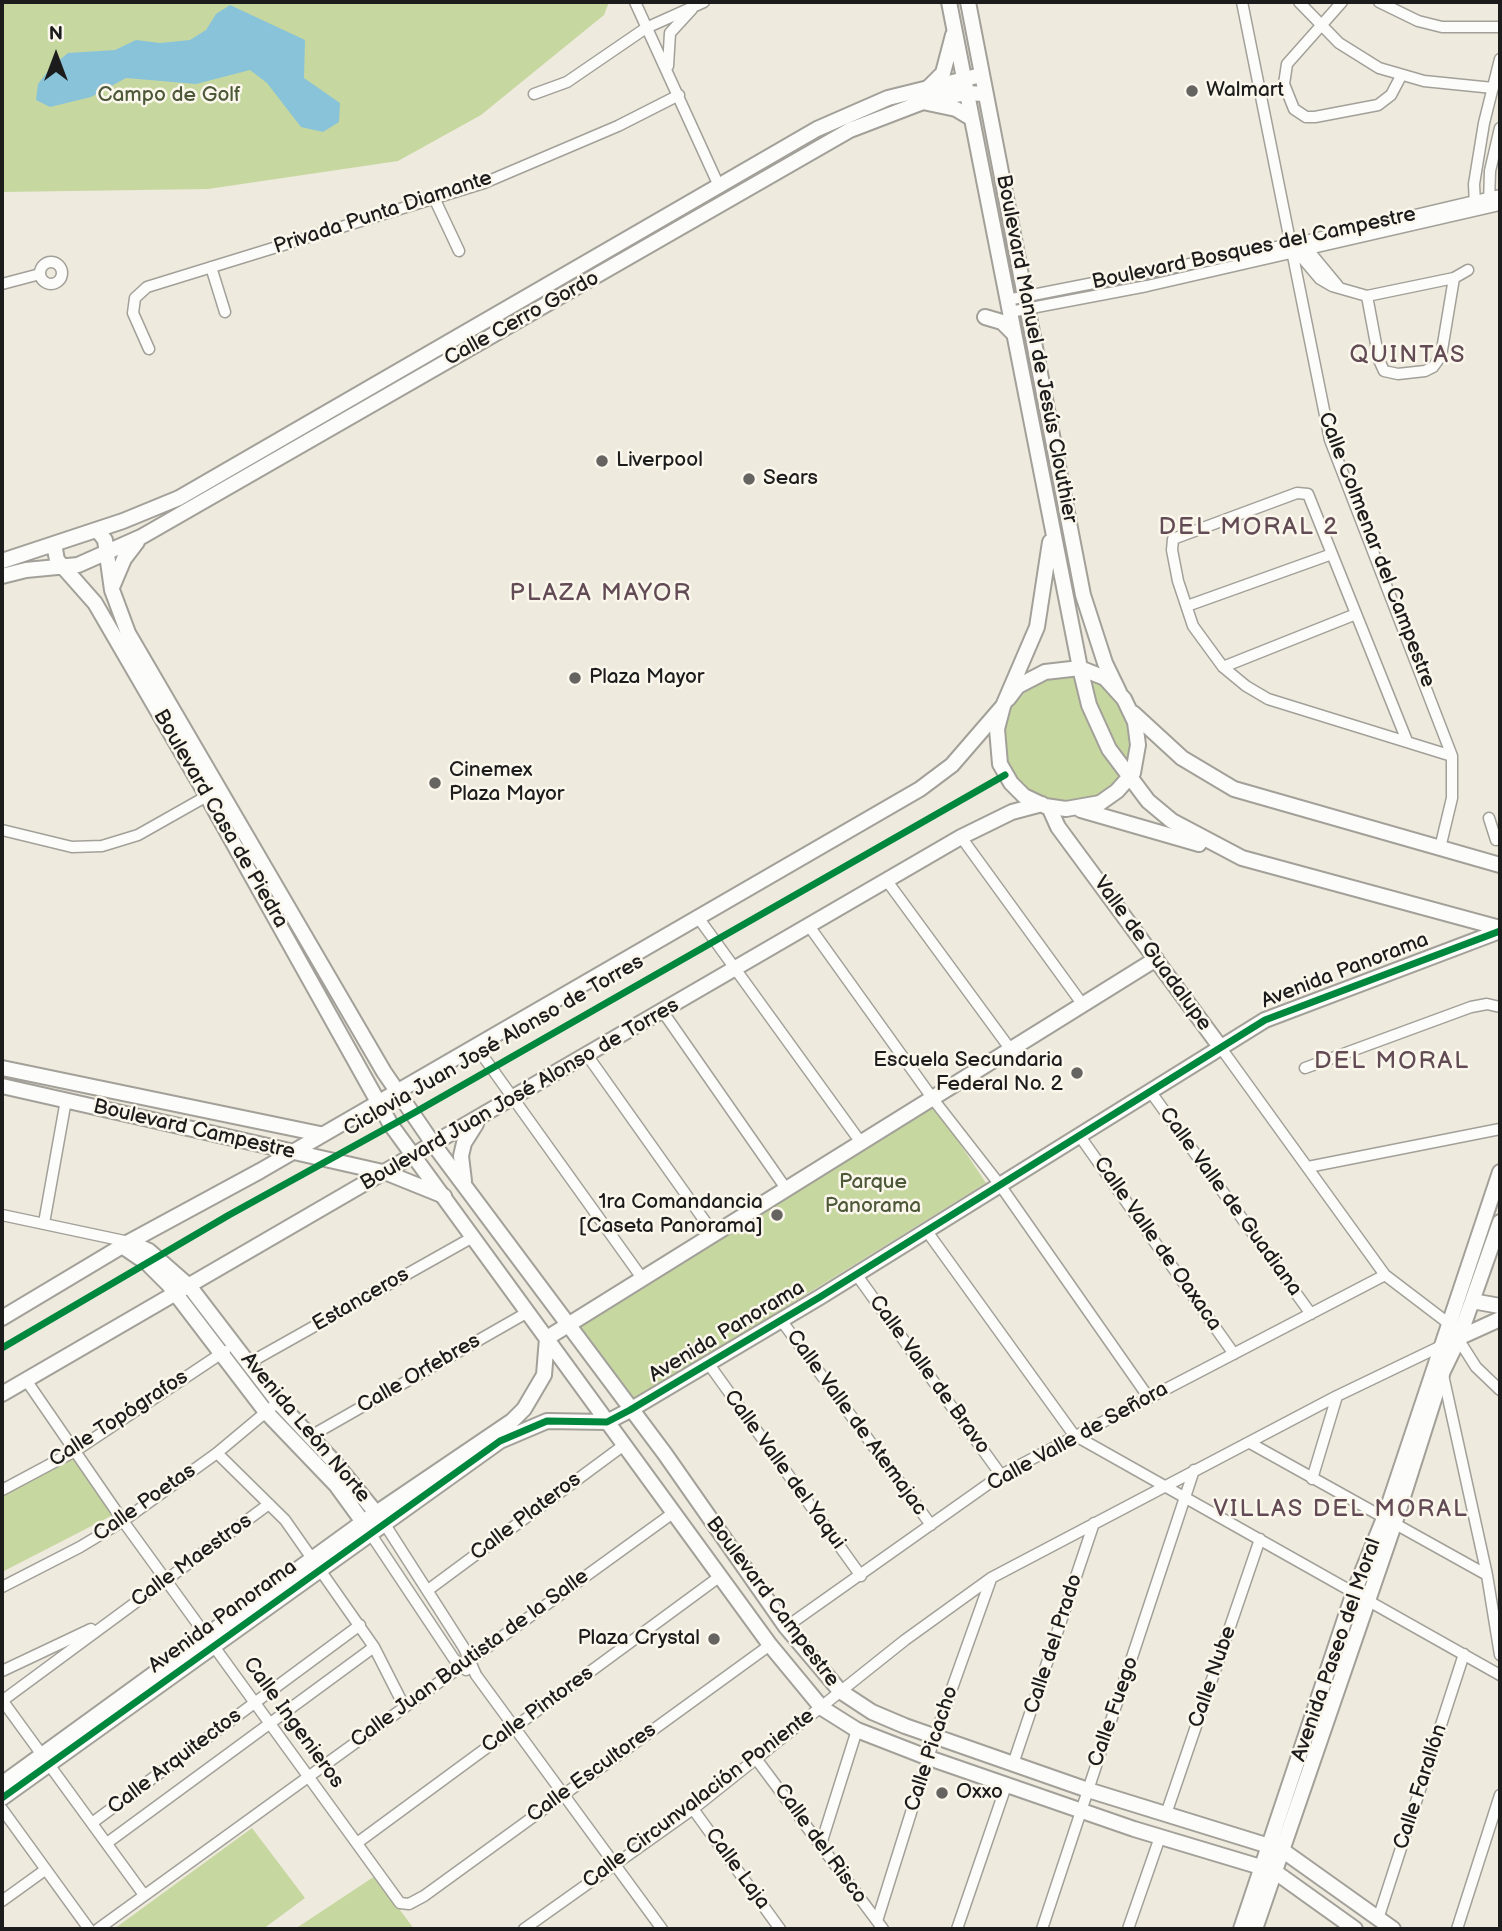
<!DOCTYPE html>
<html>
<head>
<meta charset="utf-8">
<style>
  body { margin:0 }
  #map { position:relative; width:1502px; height:1931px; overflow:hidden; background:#eeeadd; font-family:"Balsamiq Sans",sans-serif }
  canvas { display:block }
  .frame { position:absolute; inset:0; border:4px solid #1c1c1c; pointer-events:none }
  .north { position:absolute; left:21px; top:21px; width:70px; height:70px; -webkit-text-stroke:5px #fbf7ec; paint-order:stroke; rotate:0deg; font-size:19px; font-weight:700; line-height:28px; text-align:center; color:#1c1c1c }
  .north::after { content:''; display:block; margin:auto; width:24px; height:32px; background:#1c1c1c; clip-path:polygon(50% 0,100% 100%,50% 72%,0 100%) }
</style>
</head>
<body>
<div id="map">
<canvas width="1502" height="1931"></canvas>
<div class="frame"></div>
<div class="north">N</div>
</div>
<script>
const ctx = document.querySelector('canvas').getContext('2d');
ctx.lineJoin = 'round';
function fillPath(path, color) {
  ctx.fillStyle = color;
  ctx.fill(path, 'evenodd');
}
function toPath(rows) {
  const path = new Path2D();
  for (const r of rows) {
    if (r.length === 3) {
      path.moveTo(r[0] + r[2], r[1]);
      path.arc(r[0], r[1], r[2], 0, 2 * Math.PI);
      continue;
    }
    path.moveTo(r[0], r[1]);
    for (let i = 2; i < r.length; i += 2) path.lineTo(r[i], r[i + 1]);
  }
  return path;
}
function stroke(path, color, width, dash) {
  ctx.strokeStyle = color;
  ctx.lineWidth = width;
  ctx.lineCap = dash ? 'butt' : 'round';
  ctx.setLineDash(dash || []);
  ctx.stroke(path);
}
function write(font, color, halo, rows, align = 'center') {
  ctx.font = font + ' "Balsamiq Sans",sans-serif';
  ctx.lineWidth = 5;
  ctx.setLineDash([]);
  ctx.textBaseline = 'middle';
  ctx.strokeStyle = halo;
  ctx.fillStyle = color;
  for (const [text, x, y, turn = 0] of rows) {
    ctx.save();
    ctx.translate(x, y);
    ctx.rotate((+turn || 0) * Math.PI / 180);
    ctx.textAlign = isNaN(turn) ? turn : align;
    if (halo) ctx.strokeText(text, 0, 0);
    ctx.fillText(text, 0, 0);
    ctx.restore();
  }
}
fillPath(toPath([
  [2,2,609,2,604,15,481,115,398,161,208,189,2,192],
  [1075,676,1090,728,1120,777,1094,799,1049,801,1031,793,1015,777,1004,755,1003,731,1011,708,1028,689,1045,679],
  [1089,680,1105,687,1119,699,1133,731,1127,764,1098,711],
  [932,1102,986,1183,634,1401,576,1322],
  [73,1459,113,1515,2,1572,2,1496],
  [252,1828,305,1898,263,1929,114,1929],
  [375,1876,414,1929,295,1929]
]), '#c7d7a0');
fillPath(toPath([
  [230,5,305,40,304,78,340,103,339,122,323,132,301,127,267,83,250,70,196,84,126,78,91,97,50,107,36,100,38,84,51,67,68,53,115,50,136,40,160,43,190,40,206,30,216,14]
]), '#88c3da');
const street = toPath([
  [635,2,719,186],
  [1242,2,1330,440,1452,756,1452,798,1440,848],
  [1299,2,1339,43,1379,68,1424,81,1493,88],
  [1342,2,1287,64,1284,84,1294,109,1306,117,1315,117,1378,105,1391,95,1401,76],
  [1379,2,1418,21,1442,27,1500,27],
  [668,66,670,33,692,9],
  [534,94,567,82,646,28,704,2],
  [435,200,459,251],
  [1489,204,1490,171,1500,128],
  [1475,206,1474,184,1484,123,1500,59],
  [1309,251,1338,286],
  [1298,253,1320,279,1332,286,1367,296,1454,278,1468,270],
  [51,273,11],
  [211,267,225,312],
  [2,284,40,274],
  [1367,296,1379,360,1384,371,1398,374,1425,371,1433,367,1441,356,1454,278],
  [1007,300,1292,244,1500,195],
  [1010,312,1147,286,1500,205],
  [149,349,133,313,135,298,147,287,484,183,618,126,679,95],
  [1187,606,1332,554],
  [1223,667,1356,614],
  [1407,741,1308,494,1297,493,1173,539,1172,550,1178,581,1193,626,1223,667,1246,686,1268,699,1452,756],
  [1489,818,1496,840],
  [2,830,72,847,102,846,138,835,207,796],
  [961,837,1083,1005],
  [887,881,1011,1050],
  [697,916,862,1144],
  [809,926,933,1099,1000,1185,1149,1398],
  [663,1012,787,1190],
  [475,1045,642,1278],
  [1221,1048,1385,1275,1448,1323,1476,1367,1500,1390],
  [587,1055,714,1234],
  [1305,1068,1471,1007,1487,1004,1500,1007],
  [1150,1091,1311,1314],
  [1079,1135,1234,1354],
  [1308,1167,1500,1129],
  [2,1215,129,1242],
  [44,1223,66,1100],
  [926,1230,1074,1435,1500,1675],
  [856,1274,1001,1475],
  [781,1320,931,1525],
  [249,1363,473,1237],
  [708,1363,861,1576],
  [1443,1375,1487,1575,1500,1655],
  [26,1380,123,1521,400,1903,409,1904,424,1896,770,1645],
  [309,1437,528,1312],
  [1250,1443,1487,1575],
  [217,1453,285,1520,374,1647,404,1706],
  [1312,1479,1337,1396],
  [2,1490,75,1451,225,1351],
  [384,1523,464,1648,476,1675,662,1929],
  [370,1533,454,1659,466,1670],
  [2,1587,80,1547,123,1521,217,1453,278,1402],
  [428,1590,624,1445],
  [786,1627,1001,1475,1385,1275],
  [2,1671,91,1629],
  [2,1700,144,1895],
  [2,1701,269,1504],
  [757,1760,883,1929],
  [1013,1764,1094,1523],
  [2,1809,89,1929],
  [693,1809,780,1929],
  [1166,1814,1260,1539],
  [92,1823,360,1625],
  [107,1843,374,1647],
  [357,1843,719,1577],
  [821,1844,857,1730],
  [2,1901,45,1870],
  [1378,1919,1464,1654],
  [877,1921,935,1736,991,1579],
  [98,1929,673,1513],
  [524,1929,693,1809,905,1640,991,1578,1337,1396,1439,1347],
  [957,1929,1006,1786],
  [1042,1929,1194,1470],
  [1128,1929,1160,1837],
  [1457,1929,1500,1795]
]);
const secondary = toPath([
  [97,530,105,540,112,590,128,633,384,1072,434,1145,665,1454,786,1627,840,1691,872,1712,905,1726,1088,1790,1282,1850,1393,1929],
  [54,544,57,560,95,603,207,796,391,1125,770,1645,822,1708,857,1730,929,1758,1134,1829,1274,1871,1355,1929],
  [2,561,123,521,179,498,817,129,888,98,981,75],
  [2,576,26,570,78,565,141,537,850,130,923,102,966,93,985,94],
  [113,585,124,559,137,542],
  [1049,807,1058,827,1221,1048],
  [2,1068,320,1134],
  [2,1086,387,1173],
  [129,1242,149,1251,190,1287,278,1402,336,1464,381,1519],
  [122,1246,147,1263,169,1285,266,1412,336,1485,368,1529],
  [1472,1301,1500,1306],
  [547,1338,1156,959],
  [1456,1339,1500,1319],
  [2,1784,363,1522,512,1421,524,1409,544,1375,547,1338],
  [2,1798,500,1441,547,1421,607,1422,630,1410,820,1297,1265,1020,1500,931],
  [1241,1929,1354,1592,1385,1516,1500,1172],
  [1255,1929,1395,1522,1443,1371,1459,1338,1500,1222]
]);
const primary = toPath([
  [949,2,1080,668,1089,705,1109,749,1148,801,1172,821,1242,858,1500,928],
  [968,2,1083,595,1105,663,1119,692],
  [929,87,943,73,953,35],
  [923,102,956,109,971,118],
  [985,317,1002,322,1014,334],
  [1008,699,1018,686,1045,672,1080,668,1105,678,1124,699,1135,722,1138,745,1133,773,1117,791,1100,803,1066,809,1045,806,1024,796,1011,783,1000,764,997,729,1003,706,1037,627,1050,542],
  [1133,713,1182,758,1234,789,1500,865],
  [1081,810,1199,844],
  [387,1173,444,1196],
  [464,1181,461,1156,464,1143,476,1124],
  [2,1318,129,1242,260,1171,920,789,952,765,1003,706],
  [2,1394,961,837,1012,812,1042,804]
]);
stroke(street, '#a2a099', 13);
stroke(secondary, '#a2a099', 18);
stroke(primary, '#a2a099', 18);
stroke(street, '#fcfcfa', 10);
stroke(secondary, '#fcfcfa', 14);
stroke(primary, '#fcfcfa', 14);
stroke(toPath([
  [2,1348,229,1215,412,1114,1005,775],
  [2,1798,500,1441,547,1421,607,1422,630,1410,820,1297,1265,1020,1500,931]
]), '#00873e', 7);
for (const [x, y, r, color] of [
  [1192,91,7,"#666460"],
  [602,461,7,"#666460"],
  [749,479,7,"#666460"],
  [575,678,7,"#666460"],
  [435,783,7,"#666460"],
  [1077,1073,7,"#666460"],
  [777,1215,7,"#666460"],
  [714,1639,7,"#666460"],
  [942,1793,7,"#666460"]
]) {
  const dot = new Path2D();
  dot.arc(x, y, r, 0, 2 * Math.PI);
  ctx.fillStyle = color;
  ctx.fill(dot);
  stroke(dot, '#fbf7ec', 2.5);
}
write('21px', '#1c1c1c', '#fbf7ec', [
  ["Walmart",1206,91],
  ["Liverpool",616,461],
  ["Sears",763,479],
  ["Plaza Mayor",589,678],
  ["Cinemex",449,771],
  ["Plaza Mayor",449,795],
  ["Escuela Secundaria",1063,1061,"right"],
  ["Federal No. 2",1063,1085,"right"],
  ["1ra Comandancia",763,1203,"right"],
  ["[Caseta Panorama]",763,1227,"right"],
  ["Plaza Crystal",700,1639,"right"],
  ["Oxxo",956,1793]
], 'left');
write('21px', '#4d5839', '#fbf7ec', [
  ["Campo de Golf",169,96],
  ["Parque",873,1183],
  ["Panorama",873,1207]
]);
write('21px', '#1c1c1c', '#fbf7ec', [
  ["Privada Punta Diamante",383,213,-18],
  ["Boulevard Bosques del Campestre",1254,249,-12],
  ["Calle Cerro Gordo",522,319,-29],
  ["Boulevard Manuel de Jesús Clouthier",1036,349,79],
  ["Calle Colmenar del Campestre",1376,550,69],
  ["Boulevard Casa de Piedra",220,819,60],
  ["Valle de Guadalupe",1152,954,54],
  ["Avenida Panorama",1345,971,-21],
  ["Ciclovia Juan José Alonso de Torres",494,1046,-30],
  ["Boulevard Juan José Alonso de Torres",520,1095,-30],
  ["Boulevard Campestre",194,1130,13],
  ["Calle Valle de Guadiana",1230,1202,54],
  ["Calle Valle de Oaxaca",1157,1244,55],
  ["Estanceros",361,1300,-30],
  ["Avenida Panorama",727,1332,-31],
  ["Calle Orfebres",419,1374,-30],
  ["Calle Valle de Bravo",929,1375,54],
  ["Calle Topógrafos",119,1419,-33],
  ["Calle Valle de Atemajac",856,1423,54],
  ["Avenida León Norte",305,1428,50],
  ["Calle Valle de Señora",1078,1437,-29],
  ["Calle Valle del Yaqui",784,1470,54],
  ["Calle Poetas",145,1503,-35],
  ["Calle Plateros",526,1517,-37],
  ["Calle Maestros",192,1561,-36],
  ["Boulevard Campestre",772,1602,53],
  ["Avenida Panorama",223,1617,-36],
  ["Calle del Prado",1054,1644,-72],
  ["Avenida Paseo del Moral",1337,1650,-71],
  ["Calle Juan Bautista de la Salle",470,1659,-36],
  ["Calle Nube",1213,1677,-71],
  ["Calle Pintores",538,1710,-36],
  ["Calle Fuego",1114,1712,-71],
  ["Calle Ingenieros",293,1723,54],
  ["Calle Picacho",932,1749,-72],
  ["Calle Arquitectos",175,1762,-37],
  ["Calle Escultores",592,1773,-36],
  ["Calle Farallón",1421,1787,-72],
  ["Calle Circunvalación Poniente",699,1799,-37],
  ["Calle del Risco",820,1844,54],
  ["Calle Laja",737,1869,54]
]);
ctx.letterSpacing = '2px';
write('24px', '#624b54', '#fbf7ec', [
  ["QUINTAS",1408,356],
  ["DEL MORAL 2",1249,528],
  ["PLAZA MAYOR",601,594],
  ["DEL MORAL",1392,1062],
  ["VILLAS DEL MORAL",1341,1510]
]);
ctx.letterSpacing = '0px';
</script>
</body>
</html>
